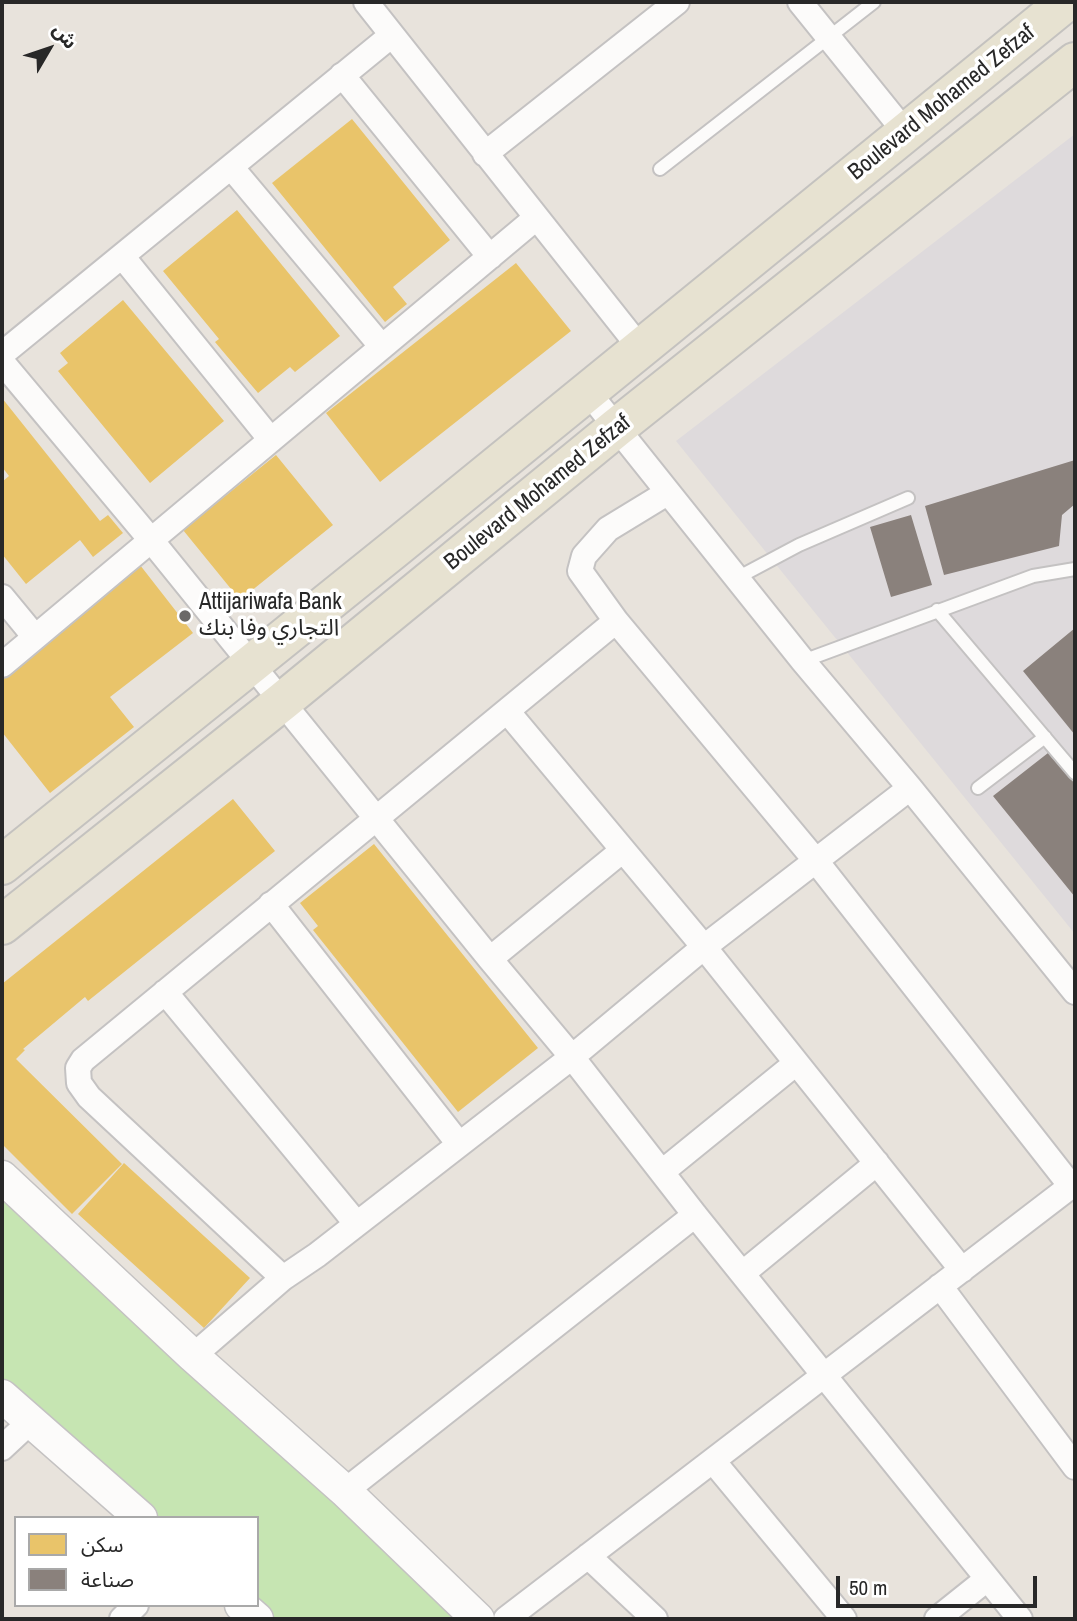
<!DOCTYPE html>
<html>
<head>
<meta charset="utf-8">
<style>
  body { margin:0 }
  #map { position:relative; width:1077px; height:1621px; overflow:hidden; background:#e8e3dc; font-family:"Archivo Narrow","Noto Sans Arabic",sans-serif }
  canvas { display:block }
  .frame { position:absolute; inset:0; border:4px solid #282828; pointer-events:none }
  .legend { position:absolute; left:14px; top:1516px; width:245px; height:91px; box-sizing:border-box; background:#fff; border:2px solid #a9a9a9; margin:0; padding:9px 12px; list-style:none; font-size:21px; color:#282828 }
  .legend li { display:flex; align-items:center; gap:14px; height:35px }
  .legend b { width:35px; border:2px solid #a9a9a9 }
  .north { position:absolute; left:14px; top:14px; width:70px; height:70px; -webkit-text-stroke:5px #fff; paint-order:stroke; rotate:51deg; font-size:19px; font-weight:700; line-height:28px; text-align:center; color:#282828 }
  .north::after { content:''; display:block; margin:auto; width:24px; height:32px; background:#282828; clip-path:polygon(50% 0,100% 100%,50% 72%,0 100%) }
  .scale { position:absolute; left:836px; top:1576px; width:201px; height:32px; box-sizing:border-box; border:4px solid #282828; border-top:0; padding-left:9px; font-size:21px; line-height:24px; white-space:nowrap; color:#282828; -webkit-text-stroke:5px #fff; paint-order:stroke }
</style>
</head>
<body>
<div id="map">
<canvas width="1077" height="1621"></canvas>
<div class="frame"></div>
<ul class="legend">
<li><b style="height:19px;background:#e9c46a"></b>سكن</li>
<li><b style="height:19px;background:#8a817c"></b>صناعة</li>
</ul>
<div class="north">ش</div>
<div class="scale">50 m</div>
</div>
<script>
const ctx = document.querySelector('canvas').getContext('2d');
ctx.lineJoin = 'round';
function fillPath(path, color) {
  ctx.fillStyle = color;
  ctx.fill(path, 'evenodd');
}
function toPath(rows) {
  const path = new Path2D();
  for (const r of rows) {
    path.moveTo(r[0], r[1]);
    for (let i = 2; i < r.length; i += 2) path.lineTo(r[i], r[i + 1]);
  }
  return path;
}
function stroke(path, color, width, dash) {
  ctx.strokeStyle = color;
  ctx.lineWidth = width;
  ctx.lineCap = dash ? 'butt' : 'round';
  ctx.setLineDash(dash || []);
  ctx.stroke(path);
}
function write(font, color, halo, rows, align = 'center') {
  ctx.font = font + ' "Archivo Narrow","Noto Sans Arabic",sans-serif';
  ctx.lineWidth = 7;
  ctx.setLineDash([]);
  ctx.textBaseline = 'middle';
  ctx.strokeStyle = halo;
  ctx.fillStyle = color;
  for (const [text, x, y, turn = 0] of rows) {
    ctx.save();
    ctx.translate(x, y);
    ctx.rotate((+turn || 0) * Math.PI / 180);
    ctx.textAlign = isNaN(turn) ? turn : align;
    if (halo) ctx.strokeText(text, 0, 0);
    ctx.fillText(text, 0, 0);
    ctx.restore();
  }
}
fillPath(toPath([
  [1075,134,1075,934,676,441]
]), '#dedadc');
fillPath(toPath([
  [2,1169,491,1619,274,1619,257,1605,257,1518,158,1518,2,1381]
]), '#c6e5b2');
fillPath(toPath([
  [352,119,450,240,393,287,407,304,385,322,272,183],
  [237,210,340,336,295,372,290,367,258,393,215,342,219,339,163,271],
  [516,263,571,331,380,482,326,413],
  [123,300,224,421,150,483,58,371,68,363,60,353],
  [2,398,100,521,108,515,123,533,93,557,80,540,26,584,2,554,2,482,9,476,2,467],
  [276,455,333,525,240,600,183,530],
  [140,565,193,633,110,697,134,727,50,793,2,732,2,674],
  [233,799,275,851,88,1001,85,997,23,1049,25,1050,16,1059,122,1164,72,1214,2,1144,2,984],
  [374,844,538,1048,458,1112,313,930,318,926,300,903],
  [124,1163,250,1278,204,1328,78,1214]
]), '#e9c46a');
fillPath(toPath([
  [1075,460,1075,504,1062,515,1059,546,944,575,925,506],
  [911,515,932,585,891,597,870,527],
  [1075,628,1075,735,1023,671],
  [1048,753,1075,784,1075,897,993,796]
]), '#8a817c');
const service = toPath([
  [660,169,874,2],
  [737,578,799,545,908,498],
  [937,610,1075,773],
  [803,661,1033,576,1075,569],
  [978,788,1045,737]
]);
const minor = toPath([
  [366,2,641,349],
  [800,2,905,132],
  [342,75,490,257],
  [485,154,677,2],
  [231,167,382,347],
  [122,256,271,440],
  [2,354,392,35],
  [2,362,151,540,490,959,572,1057,695,1215,1020,1619],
  [588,392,803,661,910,788,1075,992],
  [667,493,608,529,584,556,580,571,616,621,816,861,1071,1186],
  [2,597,35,637],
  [2,665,536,218],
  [507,711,704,947,962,1270],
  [271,904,459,1144],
  [490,959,623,850],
  [165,992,356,1223],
  [662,1172,795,1064],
  [743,1273,877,1163],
  [283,1278,89,1097,79,1083,78,1068,83,1060,616,621],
  [940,1286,1075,1467],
  [193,1356,283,1278,317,1255,572,1057,704,947,910,788],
  [2,1448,31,1421],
  [713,1461,844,1619],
  [345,1491,695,1215],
  [588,1556,655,1619],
  [122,1619,136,1605],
  [506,1619,1075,1183],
  [937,1619,987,1579]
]);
const tertiary = toPath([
  [2,1177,193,1356,345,1491,478,1619],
  [2,1396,141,1518],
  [241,1605,257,1619]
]);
const primary = toPath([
  [2,865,398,546,1066,2],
  [2,925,283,701,616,428,1075,62]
]);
stroke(service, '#c4c2c2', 16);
stroke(minor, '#c4c2c2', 28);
stroke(tertiary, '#c4c2c2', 35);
stroke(primary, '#c4c2bf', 42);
stroke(service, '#fcfbfa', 12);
stroke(minor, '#fcfbfa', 24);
stroke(tertiary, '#fcfbfa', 32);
stroke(primary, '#e7e2d1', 38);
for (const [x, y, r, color] of [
  [185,616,7,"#6b6967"]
]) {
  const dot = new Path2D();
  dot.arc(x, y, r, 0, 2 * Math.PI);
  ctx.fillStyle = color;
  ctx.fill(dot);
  stroke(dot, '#fff', 2.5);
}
write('23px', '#282828', '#fff', [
  ["Boulevard Mohamed Zefzaf",942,103,-39],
  ["Boulevard Mohamed Zefzaf",538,493,-39]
]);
write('23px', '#282828', '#fff', [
  ["Attijariwafa Bank",199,603],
  ["التجاري وفا بنك",199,629]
], 'left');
</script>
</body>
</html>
